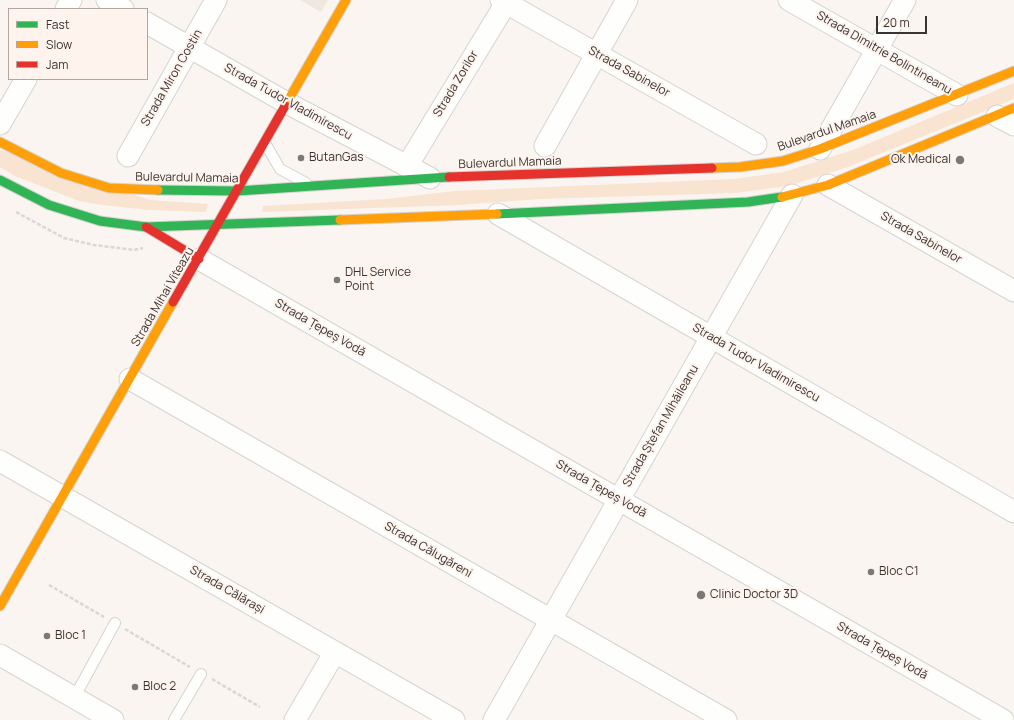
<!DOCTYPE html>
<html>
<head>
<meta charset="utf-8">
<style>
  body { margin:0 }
  #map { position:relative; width:1014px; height:720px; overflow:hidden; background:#faf5f1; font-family:Manrope,sans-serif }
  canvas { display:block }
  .legend { position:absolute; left:8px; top:8px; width:140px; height:72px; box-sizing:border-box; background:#fef4ed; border:1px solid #afa7a2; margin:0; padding:5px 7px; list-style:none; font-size:12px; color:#383431 }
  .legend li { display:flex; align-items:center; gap:8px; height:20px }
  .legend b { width:20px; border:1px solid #afa7a2 }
  .scale { position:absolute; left:876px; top:16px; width:51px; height:18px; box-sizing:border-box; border:2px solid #383431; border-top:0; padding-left:5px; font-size:12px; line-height:14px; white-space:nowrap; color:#383431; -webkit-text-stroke:3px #fef4ed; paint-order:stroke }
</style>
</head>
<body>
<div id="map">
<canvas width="1014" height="720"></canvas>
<ul class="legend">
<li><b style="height:5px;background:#30b455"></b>Fast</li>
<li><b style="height:5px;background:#ff9f0a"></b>Slow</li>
<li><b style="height:5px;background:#e5322d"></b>Jam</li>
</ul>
<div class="scale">20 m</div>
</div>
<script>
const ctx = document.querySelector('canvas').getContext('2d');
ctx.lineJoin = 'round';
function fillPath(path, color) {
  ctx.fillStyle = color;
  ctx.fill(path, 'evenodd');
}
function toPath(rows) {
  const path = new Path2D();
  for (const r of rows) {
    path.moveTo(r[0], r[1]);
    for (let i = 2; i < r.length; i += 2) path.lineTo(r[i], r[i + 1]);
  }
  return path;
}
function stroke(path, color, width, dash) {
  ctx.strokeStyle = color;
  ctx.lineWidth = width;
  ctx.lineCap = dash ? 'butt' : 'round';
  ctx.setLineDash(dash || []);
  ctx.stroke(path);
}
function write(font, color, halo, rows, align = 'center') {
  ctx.font = font + ' Manrope,sans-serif';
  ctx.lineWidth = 4;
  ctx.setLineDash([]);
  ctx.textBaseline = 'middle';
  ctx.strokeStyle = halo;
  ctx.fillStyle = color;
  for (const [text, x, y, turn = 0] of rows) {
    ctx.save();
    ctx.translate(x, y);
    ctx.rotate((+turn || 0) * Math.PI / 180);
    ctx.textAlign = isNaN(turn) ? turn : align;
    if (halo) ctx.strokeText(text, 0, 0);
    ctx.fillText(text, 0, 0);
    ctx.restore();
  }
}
fillPath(toPath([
  [300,0,328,0,321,12]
]), '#f1e7de');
fillPath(toPath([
  [1014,83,1014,99,848,167,788,186,735,193,539,199,458,205,262,212,263,206,386,199,455,191,734,179,784,172,853,150],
  [0,150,150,200,208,204,206,212,149,210,102,205,79,201,15,176,0,167]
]), '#f9e3d1');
const lane = toPath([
  [265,143,280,169,306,183],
  [74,698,115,623],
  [174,720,201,674]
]);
const street = toPath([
  [107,0,123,9],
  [501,0,756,144],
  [789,0,957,95],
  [66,9,71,0],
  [147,23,287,103,430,178],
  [997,116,1014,125],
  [0,124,26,79],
  [545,146,627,0],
  [820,149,905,0],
  [128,156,216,0],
  [407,166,506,3],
  [828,185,1014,291],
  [498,214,1014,512],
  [199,259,1003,720],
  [130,379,726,720],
  [0,461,454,720],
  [0,655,113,720],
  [295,720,335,652],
  [494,720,792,195]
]);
const fast = toPath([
  [0,180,49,205,100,221,146,227,340,220],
  [158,190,237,191,449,177],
  [497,214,748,202,782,197]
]);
const slow = toPath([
  [285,106,346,0],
  [0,142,61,173,109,188,158,190],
  [712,168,740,167,783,161,820,149,1014,71],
  [782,197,828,185,1014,108],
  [340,220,497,214],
  [0,606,173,302]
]);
const jam = toPath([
  [449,177,712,168],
  [146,227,199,259],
  [173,302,285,106]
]);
stroke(lane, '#d7d3d0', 12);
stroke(street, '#d7d3d0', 23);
stroke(fast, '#d7d3d0', 11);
stroke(slow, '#d7d3d0', 11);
stroke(jam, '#d7d3d0', 11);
stroke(toPath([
  [16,212,64,238,94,245,134,250,143,248],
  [49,585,104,617],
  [125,629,190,667],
  [212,679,260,707]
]), '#d9d7d7', 2.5, [4, 2]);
stroke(lane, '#fefefd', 10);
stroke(street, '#fefefd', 21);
stroke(fast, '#30b455', 9);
stroke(slow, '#ff9f0a', 9);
stroke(jam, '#e5322d', 9);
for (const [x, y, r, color] of [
  [301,158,4,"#7c7874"],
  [960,160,5,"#7c7874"],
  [337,280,4,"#7c7874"],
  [871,572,4,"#7c7874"],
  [701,595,5,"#7c7874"],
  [47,636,4,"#7c7874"],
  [135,687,4,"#7c7874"]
]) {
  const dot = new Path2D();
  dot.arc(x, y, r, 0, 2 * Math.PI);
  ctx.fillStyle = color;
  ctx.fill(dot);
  stroke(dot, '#fef4ed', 1.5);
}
write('12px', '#383431', '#fef4ed', [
  ["Strada Dimitrie Bolintineanu",884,53,30],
  ["Strada Sabinelor",629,72,29],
  ["Strada Miron Costin",172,78,-60],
  ["Strada Zorilor",456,84,-59],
  ["Strada Tudor Vladimirescu",288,102,29],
  ["Bulevardul Mamaia",827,131,-19],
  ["Bulevardul Mamaia",510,163,-2],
  ["Bulevardul Mamaia",187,178,1],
  ["Strada Sabinelor",921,238,30],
  ["Strada Mihai Viteazu",163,297,-60],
  ["Strada Țepeș Vodă",320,328,30],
  ["Strada Tudor Vladimirescu",756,363,30],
  ["Strada Ștefan Mihăileanu",661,426,-60],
  ["Strada Țepeș Vodă",601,489,30],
  ["Strada Călugăreni",428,550,30],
  ["Strada Călărași",227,590,30],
  ["Strada Țepeș Vodă",882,651,30]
]);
write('12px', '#383431', '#fef4ed', [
  ["ButanGas",309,158],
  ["Ok Medical",951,160,"right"],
  ["DHL Service",345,273],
  ["Point",345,287],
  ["Bloc C1",879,572],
  ["Clinic Doctor 3D",710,595],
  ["Bloc 1",55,636],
  ["Bloc 2",143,687]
], 'left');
</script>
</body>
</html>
